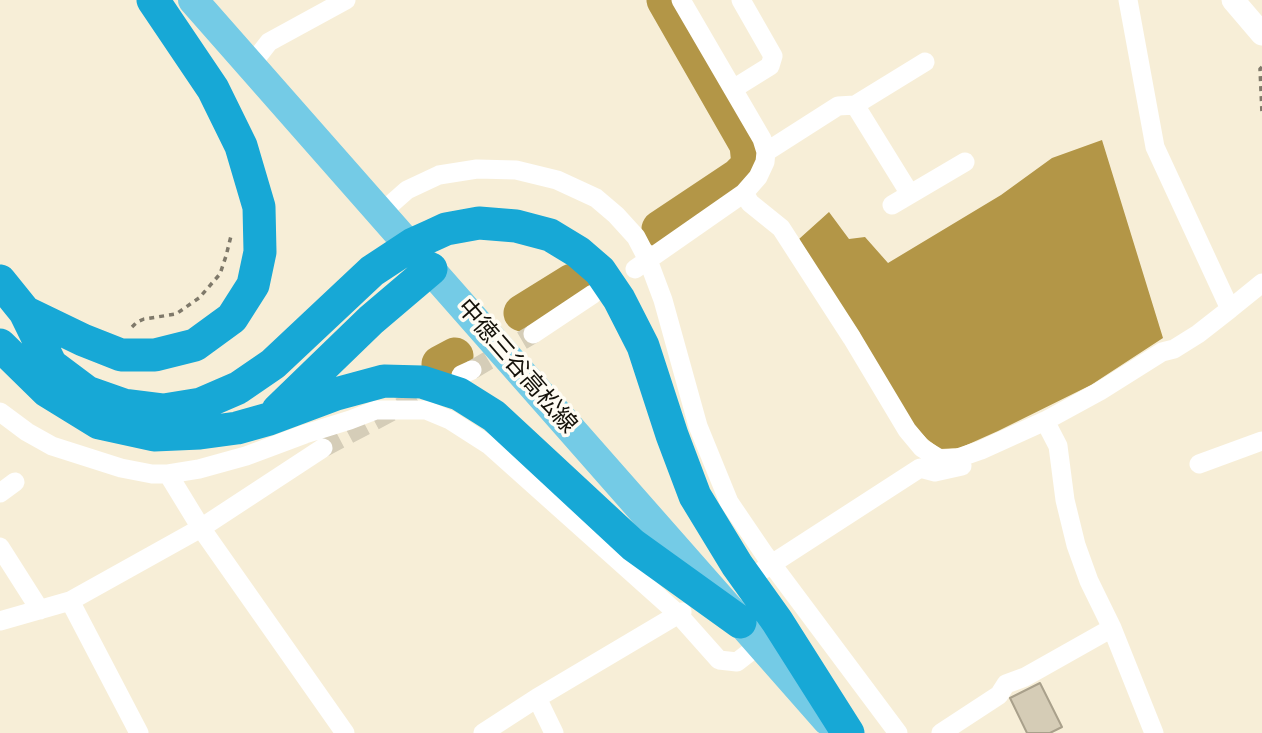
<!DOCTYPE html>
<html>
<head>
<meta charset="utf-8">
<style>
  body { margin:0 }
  canvas { display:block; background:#f7eed7 }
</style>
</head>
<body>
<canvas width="1262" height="733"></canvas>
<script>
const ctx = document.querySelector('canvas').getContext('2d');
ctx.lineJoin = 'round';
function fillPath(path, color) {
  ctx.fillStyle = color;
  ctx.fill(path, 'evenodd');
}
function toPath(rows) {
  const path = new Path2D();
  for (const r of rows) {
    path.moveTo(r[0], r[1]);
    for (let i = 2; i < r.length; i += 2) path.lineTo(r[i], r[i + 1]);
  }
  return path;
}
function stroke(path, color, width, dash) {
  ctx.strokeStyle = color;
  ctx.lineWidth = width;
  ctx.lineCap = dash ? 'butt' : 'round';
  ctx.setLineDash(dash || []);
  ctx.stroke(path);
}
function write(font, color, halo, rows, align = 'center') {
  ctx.font = font + ' "Roboto Condensed","Noto Sans JP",sans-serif';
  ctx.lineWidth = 7;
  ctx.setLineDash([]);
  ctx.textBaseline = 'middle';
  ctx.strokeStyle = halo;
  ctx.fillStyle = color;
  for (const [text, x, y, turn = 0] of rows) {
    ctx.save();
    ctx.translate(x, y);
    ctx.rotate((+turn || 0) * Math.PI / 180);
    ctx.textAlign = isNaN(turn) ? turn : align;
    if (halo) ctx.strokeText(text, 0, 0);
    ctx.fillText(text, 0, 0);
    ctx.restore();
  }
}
fillPath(toPath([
  [1102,140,1163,338,1091,385,998,431,960,448,940,449,927,439,911,422,799,239,829,212,849,239,865,237,888,263,1001,195,1052,158]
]), '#b39647');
stroke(toPath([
  [660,229,738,177,750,165,748,145,665,0],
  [522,313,572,282],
  [440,364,455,356]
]), '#b39647', 37);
const building = toPath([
  [1040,683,1062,727,1050,733,1027,733,1010,698,1040,683]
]);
fillPath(building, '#d5ccb6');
stroke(building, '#a9a08b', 2);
stroke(toPath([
  [472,370,533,334],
  [323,448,440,386]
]), '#d5cdb8', 19, [19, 10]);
stroke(toPath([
  [1262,67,1260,69,1262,114],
  [132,327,137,322,144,319,176,314,199,298,220,274,226,256,231,236]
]), '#7f796a', 3.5, [5, 5]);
stroke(toPath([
  [1128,0,1155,147,1230,309,1262,283],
  [251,65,269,42,346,0],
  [733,89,770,66,773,56,741,0],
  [855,105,910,194],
  [766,152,838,106,855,105,925,62],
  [744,193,750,203,781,228,852,338,907,430,922,448,940,459,958,458,981,450,1045,421,1100,391,1162,352,1174,349,1198,334,1230,309],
  [892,205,965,162],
  [381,213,407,190,439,175,477,169,516,170,557,180,596,198,616,215,636,237,648,260,663,300,698,426,729,502,765,555,898,733],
  [635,269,744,193,758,177,765,162,766,152,762,139,681,0],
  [533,334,593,294],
  [461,375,472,370],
  [0,412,27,432,52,446,121,468,152,474,168,474,199,469,246,456,305,434,350,420,376,410,426,410,450,420,489,445,678,614,719,660,737,662,760,644],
  [1199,464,1262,441],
  [168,474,201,528,345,733],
  [0,493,15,482],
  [0,547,40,610],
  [764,569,920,468,935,472,962,466],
  [70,601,139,733],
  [0,621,70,601,201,528,323,448],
  [1112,628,1154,733],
  [537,698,554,733],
  [483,733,537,698,682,612],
  [941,733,999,695,1006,684,1025,677,1112,628,1089,581,1076,545,1065,500,1058,446,1045,421]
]), '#fff', 19);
stroke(toPath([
  [1233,0,1262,34]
]), '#fff', 23);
stroke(toPath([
  [193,0,827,720]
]), '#74cbe6', 30);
stroke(toPath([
  [0,281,25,312,83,340,121,355,155,355,195,345,232,318,253,285,260,252,259,207,241,146,213,89,153,0],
  [25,312,51,365,87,392,124,405,164,410,201,404,238,388,273,364,372,271,413,244,433,235,446,229,479,223,516,226,550,235,578,252,600,271,619,299,643,346,672,435,695,496,737,565,777,621,848,733],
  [0,345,47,391,99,423,154,435,200,433,237,428,269,419,336,394,384,381,422,382,459,394,494,416,633,545,740,622],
  [278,410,371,320,431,269]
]), '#17a8d6', 33);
write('24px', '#141109', '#fffcf3', [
  ["中徳三谷高松線",516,367,49]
]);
</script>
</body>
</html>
